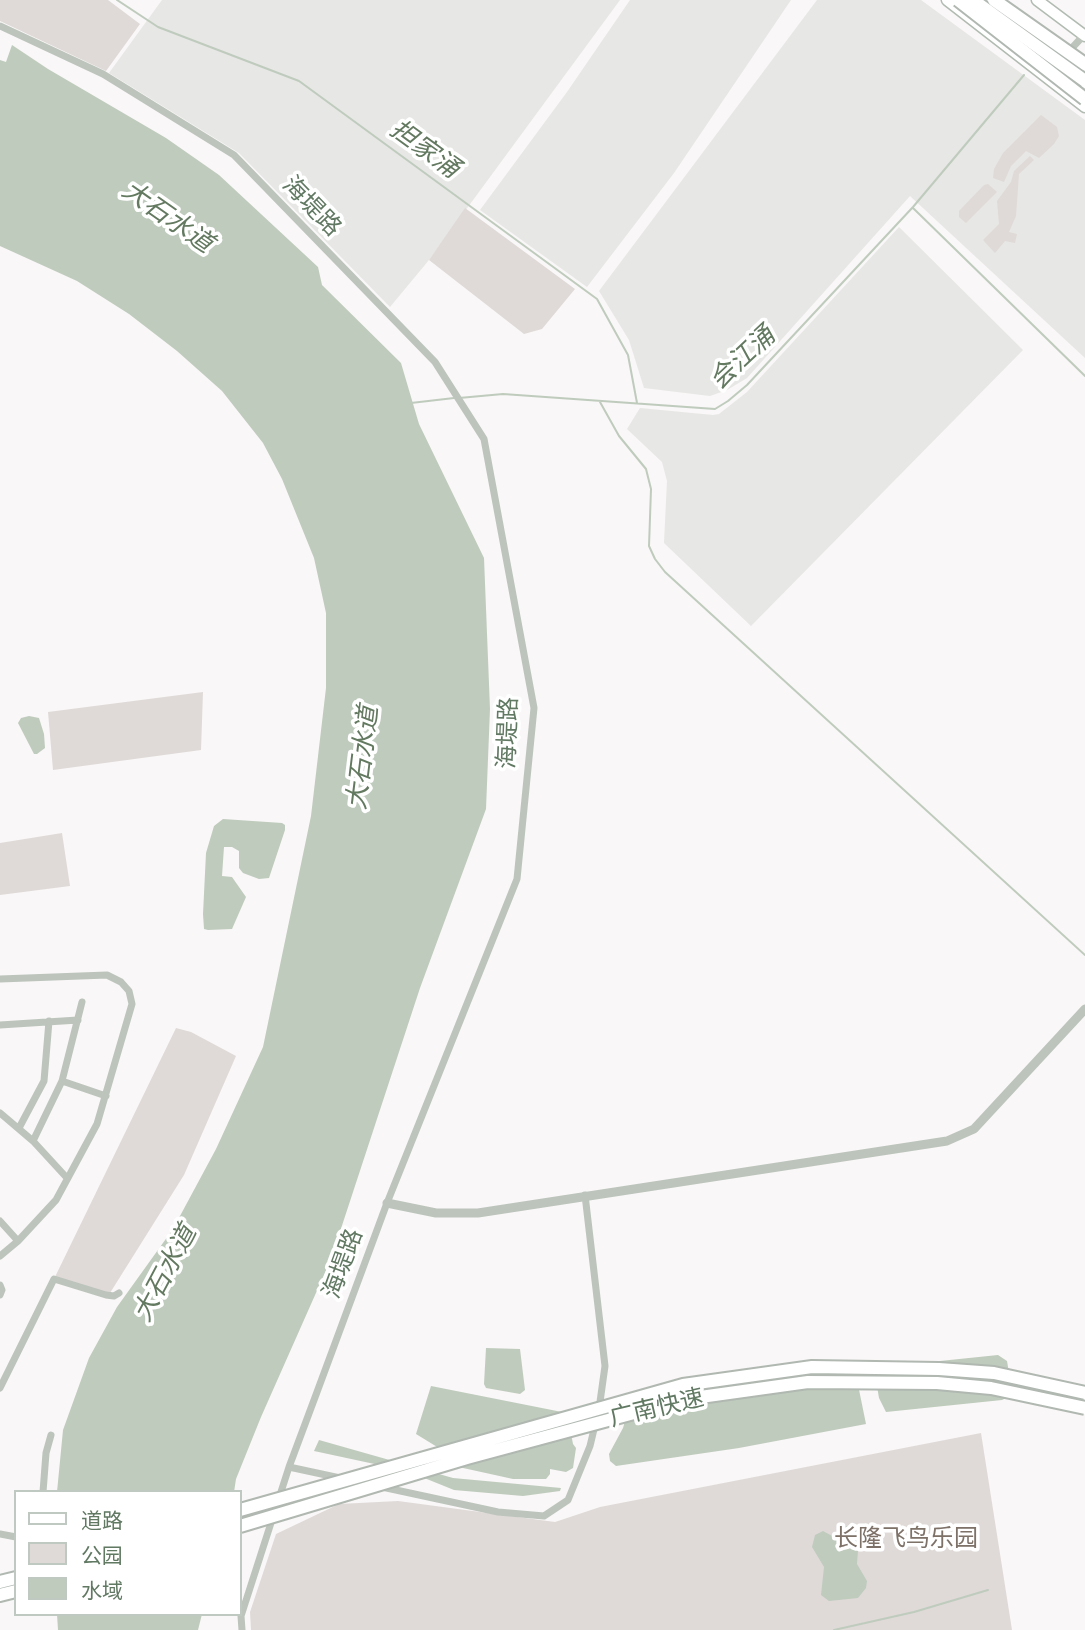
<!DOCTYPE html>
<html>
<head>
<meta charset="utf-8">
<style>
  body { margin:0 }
  #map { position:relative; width:1085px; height:1630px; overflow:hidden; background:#f9f7f7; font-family:Signika,"Noto Sans SC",sans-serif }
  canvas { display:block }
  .legend { position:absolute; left:14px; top:1490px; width:228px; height:126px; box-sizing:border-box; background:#fff; border:2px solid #c0c9c1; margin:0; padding:9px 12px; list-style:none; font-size:21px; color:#617963 }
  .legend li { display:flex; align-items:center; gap:14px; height:35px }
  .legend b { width:35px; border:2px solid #c0c9c1 }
</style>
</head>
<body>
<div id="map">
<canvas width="1085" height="1630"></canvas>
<ul class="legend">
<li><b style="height:9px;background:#fff"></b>道路</li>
<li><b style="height:19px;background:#dfdad8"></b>公园</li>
<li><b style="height:19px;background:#bfcbbd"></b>水域</li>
</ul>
</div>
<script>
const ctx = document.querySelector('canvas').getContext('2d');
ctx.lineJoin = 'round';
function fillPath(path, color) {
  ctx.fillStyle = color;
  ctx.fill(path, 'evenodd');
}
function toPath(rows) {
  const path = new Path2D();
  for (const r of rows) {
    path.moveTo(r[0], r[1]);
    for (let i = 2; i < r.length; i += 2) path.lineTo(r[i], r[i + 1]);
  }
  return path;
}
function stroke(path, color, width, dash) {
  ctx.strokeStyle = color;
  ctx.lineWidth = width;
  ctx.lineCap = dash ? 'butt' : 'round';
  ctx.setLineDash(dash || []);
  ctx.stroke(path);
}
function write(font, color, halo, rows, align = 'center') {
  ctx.font = font + ' Signika,"Noto Sans SC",sans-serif';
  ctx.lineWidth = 7;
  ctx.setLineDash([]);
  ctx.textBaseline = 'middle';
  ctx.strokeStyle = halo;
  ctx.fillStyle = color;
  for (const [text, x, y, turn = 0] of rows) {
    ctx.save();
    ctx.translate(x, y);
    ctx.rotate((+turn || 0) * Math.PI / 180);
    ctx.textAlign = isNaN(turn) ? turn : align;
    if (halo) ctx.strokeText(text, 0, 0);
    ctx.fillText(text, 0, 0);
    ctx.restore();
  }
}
fillPath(toPath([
  [162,0,620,0,429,260,390,307,239,153,109,73],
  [630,0,791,0,674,173,587,287,480,210,567,92],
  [817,0,921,0,1085,120,1085,358,910,196,747,378,727,390,710,396,644,388,629,340,599,291],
  [899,227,1023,350,751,626,664,543,667,481,662,462,627,429,640,408,713,415,719,414,747,392]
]), '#e7e7e5');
fillPath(toPath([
  [0,0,108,0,140,24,106,71,0,21],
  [1041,115,1057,127,1059,136,1054,144,1039,158,1026,151,1011,166,1004,182,993,178,994,169,1003,153],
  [1030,156,1034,160,1019,174,1016,216,1009,232,1017,234,1015,243,1005,241,995,253,983,240,999,224,997,201,1011,182,1014,171],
  [988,184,997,192,966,223,959,217,959,211,984,185],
  [465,208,575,289,542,329,524,334,429,260],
  [203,692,201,750,53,770,48,712],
  [62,833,70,886,0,895,0,843],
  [176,1028,191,1032,236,1056,184,1175,110,1293,54,1279],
  [981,1433,1012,1630,251,1630,250,1612,276,1534,339,1504,398,1501,555,1522,600,1507]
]), '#dfdad8');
fillPath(toPath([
  [12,45,48,69,166,138,219,175,318,267,322,285,401,363,419,424,484,558,490,709,486,809,420,988,331,1259,261,1417,236,1479,234,1492,57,1492,63,1430,89,1358,117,1307,173,1229,216,1149,263,1047,311,816,326,688,326,613,314,558,282,479,263,443,222,391,177,351,129,314,77,281,0,246,0,60,6,62],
  [29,716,39,718,44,734,45,748,37,754,34,754,18,723,21,718],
  [223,819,282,823,285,825,285,830,269,878,259,879,243,873,239,868,239,851,232,847,224,847,222,876,232,877,246,897,232,929,208,930,204,929,203,914,206,853,214,826],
  [486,1348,520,1349,525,1390,520,1394,486,1388,484,1384],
  [998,1355,1007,1361,1011,1385,1010,1396,1002,1400,886,1412,879,1398,875,1374,911,1364],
  [855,1370,866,1424,739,1448,616,1466,610,1461,609,1454,623,1428,628,1411,674,1406,820,1371],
  [431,1386,567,1413,573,1444,576,1448,573,1468,566,1472,550,1469,550,1474,546,1479,513,1479,454,1466,447,1453,416,1434],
  [319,1440,453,1478,561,1488,560,1491,523,1496,454,1490,407,1471,314,1451],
  [847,1526,856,1529,859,1538,857,1564,867,1581,866,1588,858,1598,829,1601,821,1595,824,1567,812,1547,815,1535,823,1531,834,1537,838,1536,841,1528],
  [57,1614,202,1614,198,1630,58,1630]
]), '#bfcbbd');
stroke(toPath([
  [117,0,158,27,299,81,597,299,628,355,637,403],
  [913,208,1085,376],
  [459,398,503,394,715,409,728,401,747,385,913,207,1024,75],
  [600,402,619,436,646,469,651,489,649,546,655,559,665,572,1085,955],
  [411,403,454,398],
  [834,1630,914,1612,988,1590]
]), '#bfcbbd', 2);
const secondary = toPath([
  [947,0,1085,107],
  [1037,0,1085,36],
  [1041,57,1085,90]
]);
const trunk = toPath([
  [0,1582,16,1578],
  [0,1595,16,1591]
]);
stroke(secondary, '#b1bbb1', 13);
stroke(trunk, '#b0b8b1', 16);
stroke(toPath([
  [0,26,103,74,234,155,435,362,484,439,534,708,517,879,387,1203,317,1392,289,1467,241,1616,242,1630],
  [1057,64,1085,34],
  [0,979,107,975,121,982,129,991,132,1004,97,1124,56,1200,18,1241,0,1256],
  [0,1025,78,1020],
  [62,1081,106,1096],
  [0,1113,33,1141,67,1178],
  [19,1128,44,1081,49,1021],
  [33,1141,62,1081,82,1002],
  [585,1195,605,1366,599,1409],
  [0,1221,18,1241],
  [0,1285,2,1290,0,1295],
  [0,1388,54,1279,106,1295,114,1296,119,1293],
  [289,1467,498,1512,544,1516,568,1500,590,1446,596,1421],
  [43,1492,46,1453,51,1435],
  [0,1534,16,1537]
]), '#bcc4bc', 7);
stroke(toPath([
  [387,1203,436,1213,478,1213,947,1141,974,1129,1085,1009]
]), '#bcc4bc', 9);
stroke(secondary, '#fff', 10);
stroke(trunk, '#fff', 12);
const trunkBridge = toPath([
  [973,0,1085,81],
  [994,0,1085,64],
  [240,1510,683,1385,812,1367,939,1369,994,1373,1085,1393],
  [240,1526,467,1458,686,1399,808,1382,937,1383,991,1388,1085,1408]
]);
const motorwayBridge = toPath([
  [958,0,1085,99]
]);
stroke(trunkBridge, '#b0b8b1', 16, []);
stroke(motorwayBridge, '#b0b8b1', 16, []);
stroke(trunkBridge, '#fff', 12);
stroke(motorwayBridge, '#fff', 12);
write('24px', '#617963', '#fff', [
  ["海堤路",311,207,46],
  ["海堤路",509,733,-88],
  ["海堤路",344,1264,-70],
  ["广南快速",657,1409,-13]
]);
write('24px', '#7d7168', '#fff', [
  ["长隆飞鸟乐园",906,1540]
]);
write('italic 26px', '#637960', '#fff', [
  ["担家涌",424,150,36],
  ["大石水道",167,218,35],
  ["会江涌",743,359,-43],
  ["大石水道",364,758,-83],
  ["大石水道",166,1274,-62]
]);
</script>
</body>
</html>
